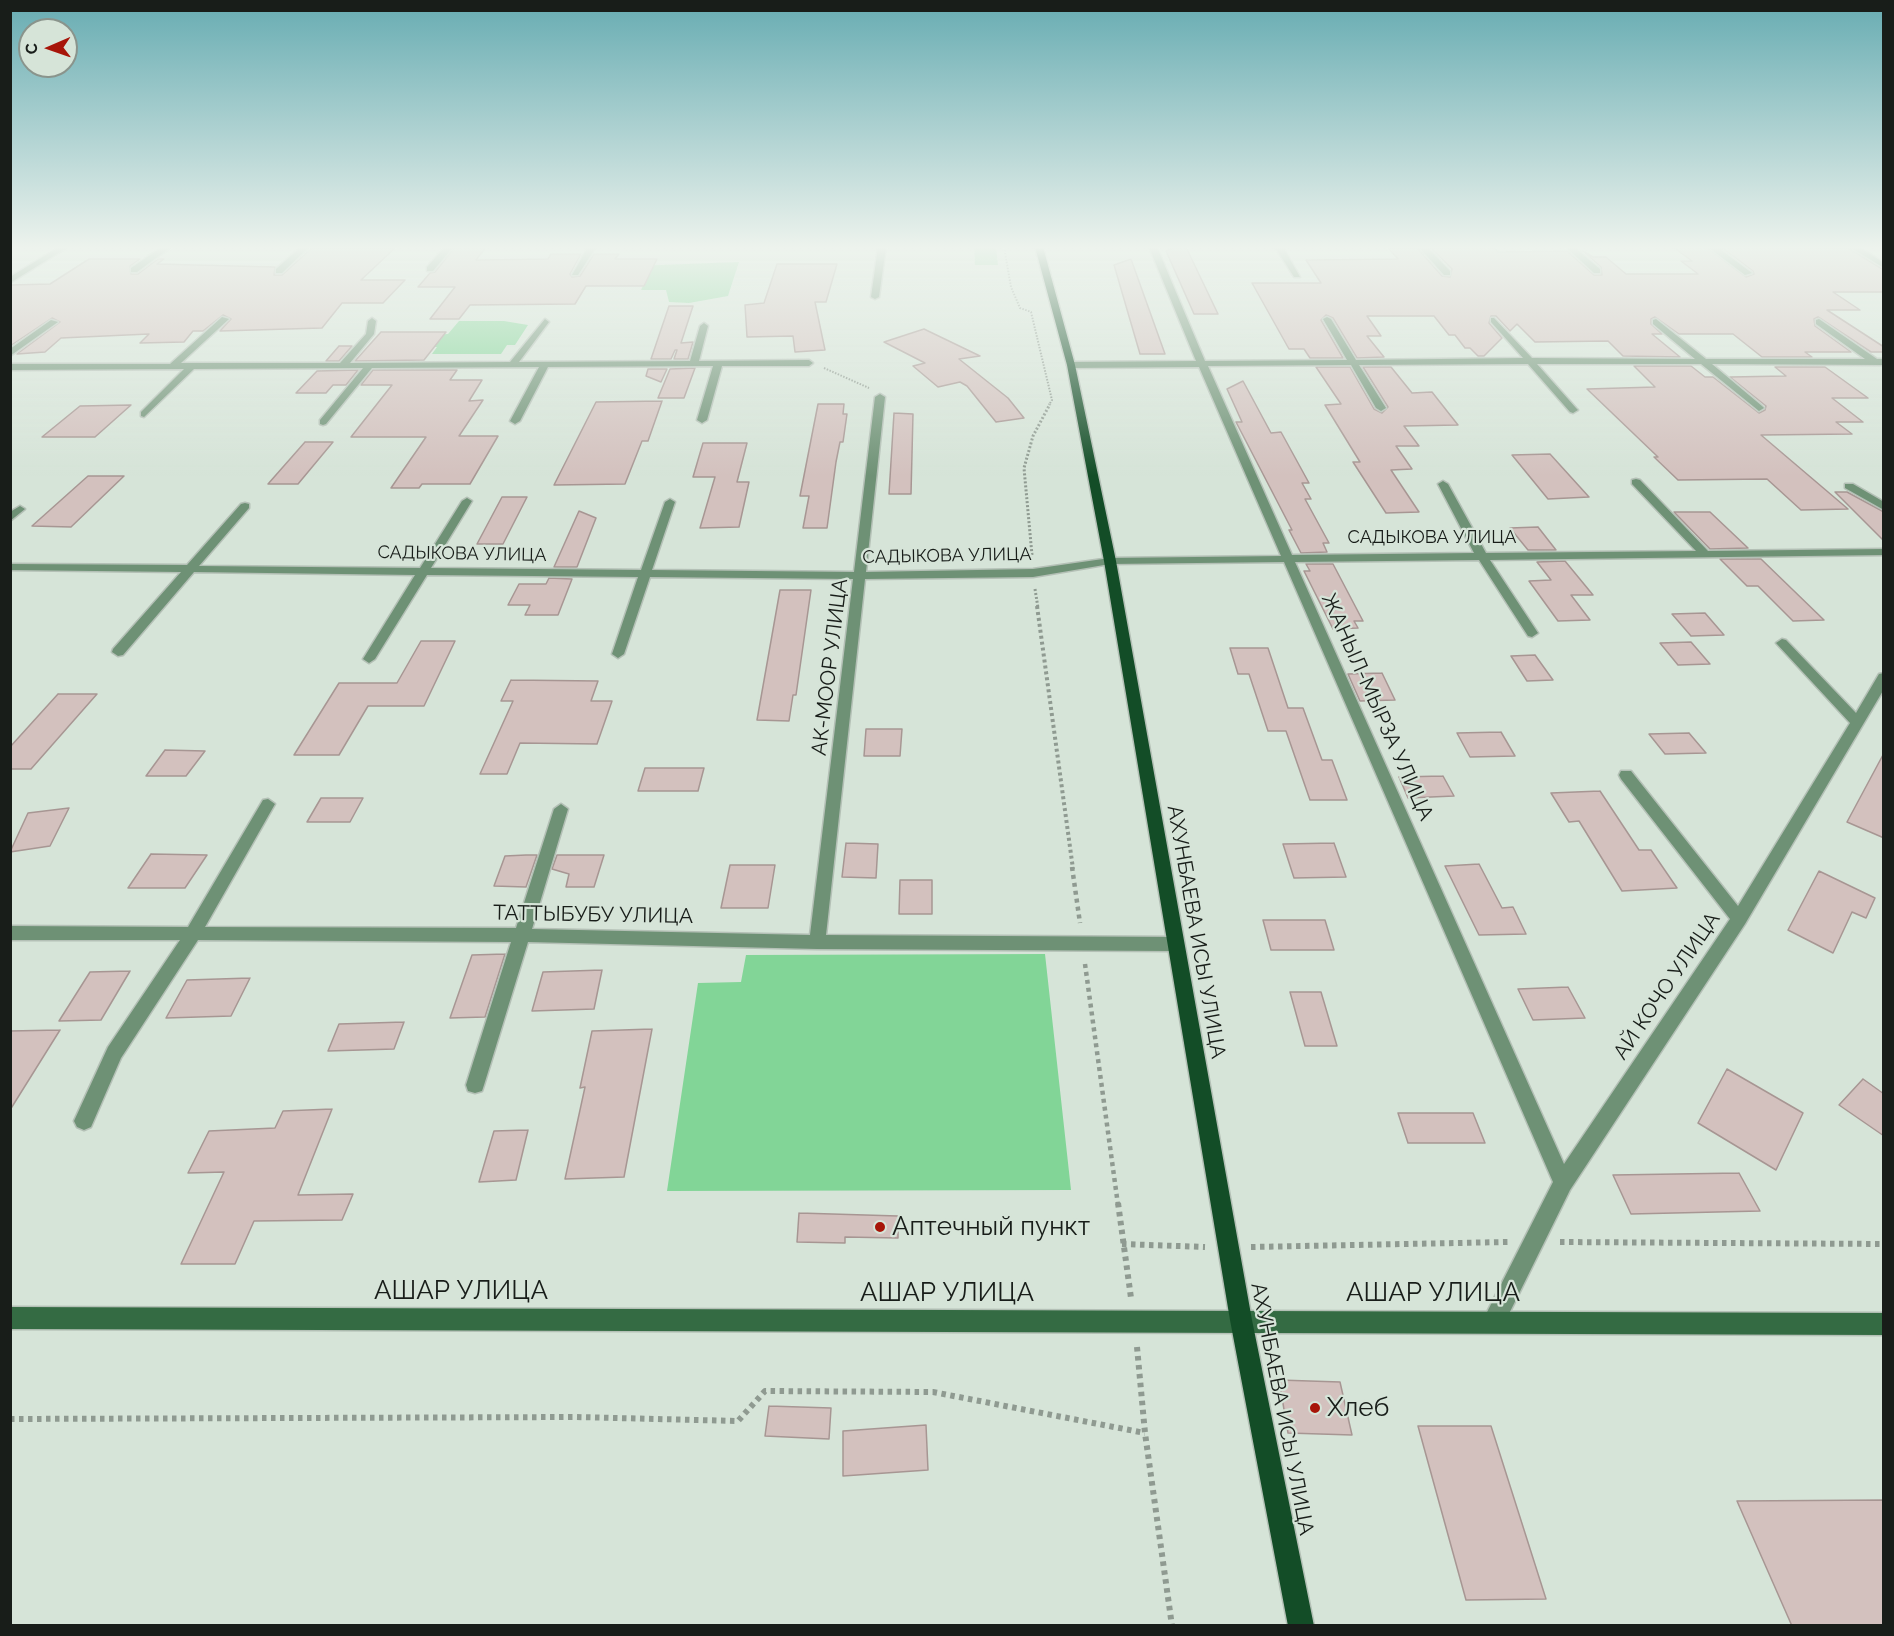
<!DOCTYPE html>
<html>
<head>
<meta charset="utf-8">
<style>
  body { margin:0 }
  #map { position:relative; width:1894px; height:1636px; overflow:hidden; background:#d6e4d8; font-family:Raleway,sans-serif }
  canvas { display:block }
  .frame { position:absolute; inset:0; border:12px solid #181d19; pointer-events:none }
  .north { position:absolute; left:18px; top:18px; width:60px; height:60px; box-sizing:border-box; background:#d6e4d8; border:2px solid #8a948c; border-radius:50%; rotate:268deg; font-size:16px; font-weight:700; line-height:24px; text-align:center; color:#181d19 }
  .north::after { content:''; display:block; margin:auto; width:21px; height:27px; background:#a71509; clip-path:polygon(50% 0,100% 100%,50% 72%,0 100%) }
</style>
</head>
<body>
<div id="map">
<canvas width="1894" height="1636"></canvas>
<div class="frame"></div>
<div class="north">С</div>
</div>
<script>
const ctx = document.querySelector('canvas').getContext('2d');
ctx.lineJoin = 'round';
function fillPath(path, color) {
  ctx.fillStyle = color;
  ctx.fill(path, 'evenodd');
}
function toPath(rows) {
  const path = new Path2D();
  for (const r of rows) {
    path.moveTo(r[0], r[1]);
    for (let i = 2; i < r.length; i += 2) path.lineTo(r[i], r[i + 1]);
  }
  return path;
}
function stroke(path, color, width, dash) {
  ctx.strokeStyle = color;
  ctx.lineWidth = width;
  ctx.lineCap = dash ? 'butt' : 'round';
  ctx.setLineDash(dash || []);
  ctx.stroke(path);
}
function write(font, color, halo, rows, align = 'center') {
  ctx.font = font + ' Raleway,sans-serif';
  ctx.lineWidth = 4.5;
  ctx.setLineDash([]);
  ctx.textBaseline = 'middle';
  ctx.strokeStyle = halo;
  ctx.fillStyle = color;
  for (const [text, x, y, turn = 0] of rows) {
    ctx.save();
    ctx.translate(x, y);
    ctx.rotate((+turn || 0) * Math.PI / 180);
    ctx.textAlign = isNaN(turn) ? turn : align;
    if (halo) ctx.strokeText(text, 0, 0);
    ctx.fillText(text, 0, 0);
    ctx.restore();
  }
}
fillPath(toPath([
  [974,247,996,247,998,265,975,265],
  [739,262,728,296,689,303,669,302,666,290,641,290,647,277,605,267],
  [459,321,504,321,528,325,515,345,507,345,501,354,432,354,437,347,422,347,407,336,448,334],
  [1045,954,1071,1190,667,1191,698,983,741,982,746,955]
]), '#82d597');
const building = toPath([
  [455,247,486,247,476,260,548,259,551,254,581,254,570,274,572,277,580,276,594,254,619,254,615,259,657,259,644,286,586,286,575,304,470,305,459,319,430,319,455,287,418,287,430,273,435,272,455,247],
  [1176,247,1186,247,1218,314,1194,314,1166,251,1176,247],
  [1494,247,1498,252,1567,251,1594,275,1602,275,1601,267,1583,251,1593,257,1606,257,1626,274,1698,274,1681,261,1692,261,1673,247,1706,247,1746,277,1754,274,1753,271,1721,247,1848,248,1884,270,1884,292,1833,292,1860,310,1827,310,1884,347,1884,352,1871,352,1818,317,1814,319,1815,326,1851,352,1805,352,1812,357,1762,357,1733,334,1679,334,1655,317,1651,319,1651,324,1662,334,1652,334,1680,357,1623,356,1608,341,1535,342,1517,324,1510,331,1496,316,1491,316,1489,323,1502,338,1484,356,1478,356,1470,348,1465,348,1455,335,1449,335,1434,316,1367,316,1381,336,1367,336,1384,357,1357,358,1333,318,1326,315,1321,320,1343,358,1310,358,1304,349,1289,349,1252,283,1321,283,1306,260,1398,259,1388,248,1417,248,1442,276,1450,277,1452,269,1431,248,1494,247],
  [312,248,395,248,361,280,405,280,383,303,342,303,322,328,220,331,231,319,223,315,203,331,193,331,184,342,140,343,149,334,61,338,45,352,17,354,60,322,52,318,10,346,10,285,50,284,89,259,140,259,130,266,131,274,138,274,158,259,164,259,157,264,275,267,274,275,282,275,312,248],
  [1131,259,1165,354,1140,354,1114,265,1131,259],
  [777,264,837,264,826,302,815,302,825,350,795,352,793,336,747,337,745,305,764,303,777,264],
  [669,306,693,306,681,343,693,342,688,359,674,359,677,350,675,350,671,359,651,359,669,306],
  [924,329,980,356,959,359,1008,398,1024,418,996,422,967,386,960,382,938,387,913,366,925,363,884,342,924,329],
  [381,332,446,332,424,360,355,361,381,332],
  [339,346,352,346,339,361,326,361,339,346],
  [1634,366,1691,366,1705,377,1713,377,1759,413,1765,410,1766,406,1730,377,1786,376,1775,367,1825,367,1868,398,1832,398,1863,422,1836,422,1852,434,1761,435,1848,509,1801,510,1767,479,1678,480,1654,457,1658,457,1587,389,1655,387,1634,366],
  [1316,367,1350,367,1374,409,1382,413,1388,407,1363,367,1391,367,1412,393,1432,392,1458,425,1404,426,1419,446,1396,446,1412,469,1391,470,1419,512,1386,513,1353,462,1360,462,1325,405,1341,404,1316,367],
  [695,368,684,398,658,398,670,369,695,368],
  [648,369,667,369,661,382,646,376,648,369],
  [358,370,346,385,333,385,326,393,296,393,317,371,358,370],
  [373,370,457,370,450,380,482,380,469,401,483,400,459,436,498,436,470,484,422,484,419,488,391,488,426,437,351,437,392,385,361,385,373,370],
  [1243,381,1271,433,1281,432,1309,483,1302,483,1311,499,1305,499,1329,543,1323,543,1327,552,1301,553,1289,530,1292,530,1236,422,1242,422,1227,389,1243,381],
  [662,401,648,441,642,441,625,484,554,485,596,402,662,401],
  [818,404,844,404,843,414,847,414,843,442,840,442,836,462,827,528,803,528,809,496,800,496,818,404],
  [131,405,95,437,42,437,80,406,131,405],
  [894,413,913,414,911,494,889,494,894,413],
  [305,442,333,442,298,484,268,484,305,442],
  [703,443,747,443,737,482,749,482,739,527,700,528,715,477,693,477,703,443],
  [1550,454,1589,497,1548,499,1512,455,1550,454],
  [88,476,124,476,71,527,32,526,88,476],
  [1835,492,1847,492,1884,512,1884,541,1835,492],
  [502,497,527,497,503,544,477,544,502,497],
  [579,511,596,518,577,567,554,567,579,511],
  [1674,512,1710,512,1748,548,1710,549,1674,512],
  [1538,527,1556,550,1528,550,1510,528,1538,527],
  [1720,559,1761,559,1824,620,1793,621,1758,586,1747,586,1720,559],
  [1565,561,1593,595,1571,595,1590,620,1558,621,1529,581,1551,580,1537,562,1565,561],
  [1306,564,1333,564,1363,621,1354,621,1358,628,1333,629,1304,571,1310,571,1306,564],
  [549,578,572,579,558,615,525,615,530,605,508,605,519,584,546,584,549,578],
  [780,590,811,590,796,695,793,695,789,721,757,720,780,590],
  [1705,613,1724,635,1691,636,1672,614,1705,613],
  [421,641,455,641,424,706,368,706,339,755,294,755,339,683,397,683,421,641],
  [1691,642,1710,664,1678,665,1660,643,1691,642],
  [1230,648,1268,648,1288,708,1303,708,1322,760,1332,760,1347,800,1310,800,1286,731,1268,731,1249,674,1238,674,1230,648],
  [1535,655,1553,680,1527,681,1511,656,1535,655],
  [1382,673,1395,700,1360,701,1348,674,1382,673],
  [511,680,598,681,591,701,612,701,597,744,520,743,507,774,480,774,513,701,501,701,511,680],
  [58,694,97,694,31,769,10,769,10,747,58,694],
  [866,729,902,729,900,756,864,756,866,729],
  [1501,732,1515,756,1470,757,1457,733,1501,732],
  [1689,733,1706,753,1665,754,1649,734,1689,733],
  [165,750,205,751,186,776,146,776,165,750],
  [1884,753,1884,838,1847,822,1884,753],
  [645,768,704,768,698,791,638,791,645,768],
  [1443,776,1454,796,1408,798,1399,777,1443,776],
  [1600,791,1639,850,1651,850,1677,888,1622,891,1579,821,1569,822,1551,793,1600,791],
  [321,798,363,798,350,822,307,822,321,798],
  [69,808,50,846,10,852,28,813,69,808],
  [846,843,878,844,876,878,842,877,846,843],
  [1334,843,1346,877,1294,878,1283,844,1334,843],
  [151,854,207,855,185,888,128,888,151,854],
  [526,855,537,855,526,887,494,886,505,856,526,855],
  [557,855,604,855,594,887,566,887,569,874,552,869,557,855],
  [1479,864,1502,908,1513,907,1526,934,1479,935,1445,866,1479,864],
  [730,865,775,865,768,908,721,908,730,865],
  [1819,871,1875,898,1866,918,1852,912,1833,953,1788,930,1819,871],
  [900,880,932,880,932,914,899,914,900,880],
  [1263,920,1325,920,1334,950,1271,950,1263,920],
  [505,954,485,1017,450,1018,472,955,505,954],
  [602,970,594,1009,532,1011,543,972,602,970],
  [130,971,101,1020,59,1021,90,972,130,971],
  [250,978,231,1016,166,1018,187,980,250,978],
  [1568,987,1585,1018,1533,1020,1518,989,1568,987],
  [1290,992,1321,992,1337,1046,1305,1046,1290,992],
  [404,1022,394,1049,328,1051,339,1024,404,1022],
  [652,1029,624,1177,565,1179,585,1087,580,1088,592,1031,652,1029],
  [60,1030,10,1110,10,1031,60,1030],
  [1727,1069,1803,1113,1776,1170,1698,1123,1727,1069],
  [1863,1079,1884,1094,1884,1136,1839,1105,1863,1079],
  [332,1109,298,1195,353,1194,342,1220,254,1221,235,1264,181,1264,224,1172,188,1173,209,1131,275,1128,283,1111,332,1109],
  [1398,1113,1473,1113,1485,1143,1408,1143,1398,1113],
  [528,1130,516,1180,479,1182,494,1131,528,1130],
  [1739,1173,1760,1211,1631,1214,1613,1175,1739,1173],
  [799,1213,898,1216,898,1238,845,1237,845,1243,797,1242,799,1213],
  [1279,1380,1340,1382,1352,1435,1288,1433,1279,1380],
  [769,1406,831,1408,829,1439,765,1436,769,1406],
  [926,1425,928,1470,843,1476,843,1431,926,1425],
  [1418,1426,1491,1426,1546,1599,1466,1600,1418,1426],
  [1884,1500,1884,1626,1792,1626,1737,1501,1884,1500]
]);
fillPath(building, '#d3c1be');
stroke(building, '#a79693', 1.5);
const street = toPath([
  [59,247,68,247,10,283,10,277,59,247],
  [162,247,171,247,137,272,131,272,131,268,162,247],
  [301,247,309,247,282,273,276,273,276,269,301,247],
  [445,247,453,247,433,271,427,271,427,267,445,247],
  [588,247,596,247,578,275,572,275,588,247],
  [878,247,886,247,879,297,875,299,871,297,878,247],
  [1149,247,1157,247,1205,361,1347,360,1323,319,1327,317,1331,319,1356,360,1523,358,1491,322,1491,318,1494,318,1532,358,1695,359,1653,324,1653,320,1656,319,1706,359,1865,359,1816,324,1816,320,1819,319,1877,359,1884,359,1884,365,1712,364,1762,406,1764,408,1759,411,1701,364,1537,364,1576,408,1578,410,1573,413,1570,412,1528,364,1359,365,1386,408,1381,411,1376,408,1351,365,1208,366,1292,555,1474,553,1438,484,1443,481,1448,484,1486,553,1696,551,1632,484,1632,480,1636,479,1640,480,1708,551,1884,549,1884,555,1490,560,1538,633,1532,637,1528,636,1479,560,1295,562,1564,1164,1730,919,1621,779,1619,775,1621,771,1631,771,1738,906,1850,723,1776,643,1782,639,1786,640,1856,713,1879,674,1884,673,1884,689,1745,924,1570,1190,1501,1330,1493,1333,1485,1330,1482,1322,1553,1182,1284,562,1110,564,1033,577,865,579,826,935,1174,937,1180,939,1182,944,1180,949,1174,951,817,949,528,942,484,1085,482,1091,475,1093,468,1091,466,1085,511,942,198,940,121,1058,91,1127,84,1130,77,1127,74,1121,108,1047,180,940,10,940,10,926,188,927,263,800,268,799,275,804,205,927,516,928,554,809,561,804,568,809,532,929,810,935,853,579,650,577,624,654,618,658,612,654,638,577,427,575,375,659,369,663,363,659,415,575,194,572,123,655,118,656,112,652,113,649,181,572,10,570,10,564,187,565,241,504,245,503,249,504,249,508,199,566,420,568,462,501,467,498,472,501,431,568,641,570,665,502,670,499,675,502,652,570,854,572,875,397,880,394,885,397,866,572,1033,569,1110,558,1281,556,1199,367,1071,368,1067,365,1071,362,1196,361,1149,247],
  [1275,247,1283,247,1300,277,1294,277,1275,247],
  [1419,247,1427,247,1450,271,1450,275,1444,275,1419,247],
  [1566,247,1574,247,1600,269,1600,273,1594,273,1566,247],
  [1708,247,1717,247,1752,273,1745,275,1708,247],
  [1850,247,1859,247,1884,263,1884,268,1850,247],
  [222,317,229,319,181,363,340,363,366,334,368,321,372,318,376,321,374,334,350,363,510,362,545,319,549,322,519,362,690,361,700,326,704,323,708,326,699,361,809,360,813,363,809,366,722,366,707,420,702,423,697,420,713,366,548,367,520,421,515,424,510,421,539,367,372,368,326,424,323,425,320,424,320,420,363,368,194,369,144,417,141,416,141,412,184,369,10,370,10,364,170,364,222,317],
  [51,320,58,322,10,356,10,349,51,320],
  [1845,484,1853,484,1884,502,1884,510,1845,488,1845,484],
  [20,506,25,509,10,521,10,512,20,506]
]);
const secondary = toPath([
  [10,1307,1884,1313,1884,1335,10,1329,10,1307]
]);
const primary = toPath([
  [1035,247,1043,247,1075,365,1116,561,1252,1320,1314,1626,1288,1626,1230,1320,1104,561,1067,365,1035,247]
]);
stroke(street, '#b4c0b6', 3);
stroke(secondary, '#b4c0b6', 3);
stroke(primary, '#b4c0b6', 3);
stroke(toPath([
  [1004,247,1011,287,1020,308,1031,312,1052,400,1049,405],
  [824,368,869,388]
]), '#8f9a91', 2, [1.5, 1.5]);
stroke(toPath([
  [1032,555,1024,468,1033,436,1050,404],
  [1035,589,1038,608]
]), '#8f9a91', 3, [2, 2]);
stroke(toPath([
  [1037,606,1073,869]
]), '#8f9a91', 4, [3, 3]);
stroke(toPath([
  [1072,867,1080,923],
  [1085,964,1118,1205]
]), '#8f9a91', 4.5, [4, 4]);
stroke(toPath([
  [1118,1203,1131,1298],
  [1560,1242,1884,1244],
  [1122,1244,1205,1247],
  [1251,1247,1508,1242],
  [1137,1347,1145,1433,1172,1626],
  [10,1419,576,1417,738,1421,765,1391,933,1392,1145,1433]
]), '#8f9a91', 6, [4.5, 4.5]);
fillPath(street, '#6e9175');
fillPath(secondary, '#346b43');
fillPath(primary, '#134d27');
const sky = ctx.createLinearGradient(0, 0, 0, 476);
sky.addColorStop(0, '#67acb2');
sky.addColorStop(0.52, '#edf3ed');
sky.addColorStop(1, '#edf3ed00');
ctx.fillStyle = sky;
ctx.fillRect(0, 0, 1894, 476);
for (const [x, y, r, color] of [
  [880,1227,6,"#a71509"],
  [1315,1408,6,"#a71509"]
]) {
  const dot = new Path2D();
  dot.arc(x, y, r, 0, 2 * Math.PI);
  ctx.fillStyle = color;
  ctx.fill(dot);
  stroke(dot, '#d6e4d8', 2);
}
write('18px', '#181d19', '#d6e4d8', [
  ["САДЫКОВА УЛИЦА",1432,538],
  ["САДЫКОВА УЛИЦА",462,554,1],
  ["САДЫКОВА УЛИЦА",947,556,-1]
]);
write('21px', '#181d19', '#d6e4d8', [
  ["АК-МООР УЛИЦА",830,667,-83],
  ["ЖАНЫЛ-МЫРЗА УЛИЦА",1377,707,66],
  ["ТАТТЫБУБУ УЛИЦА",593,915,1],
  ["АХУНБАЕВА ИСЫ УЛИЦА",1196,932,80],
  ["АЙ КОЧО УЛИЦА",1667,986,-56],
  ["АХУНБАЕВА ИСЫ УЛИЦА",1282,1409,79]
]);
write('26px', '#181d19', '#d6e4d8', [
  ["Аптечный пункт",892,1227],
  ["Хлеб",1327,1408]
], 'left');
write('26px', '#181d19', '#d6e4d8', [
  ["АШАР УЛИЦА",461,1291],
  ["АШАР УЛИЦА",947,1293],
  ["АШАР УЛИЦА",1433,1293]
]);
</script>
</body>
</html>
